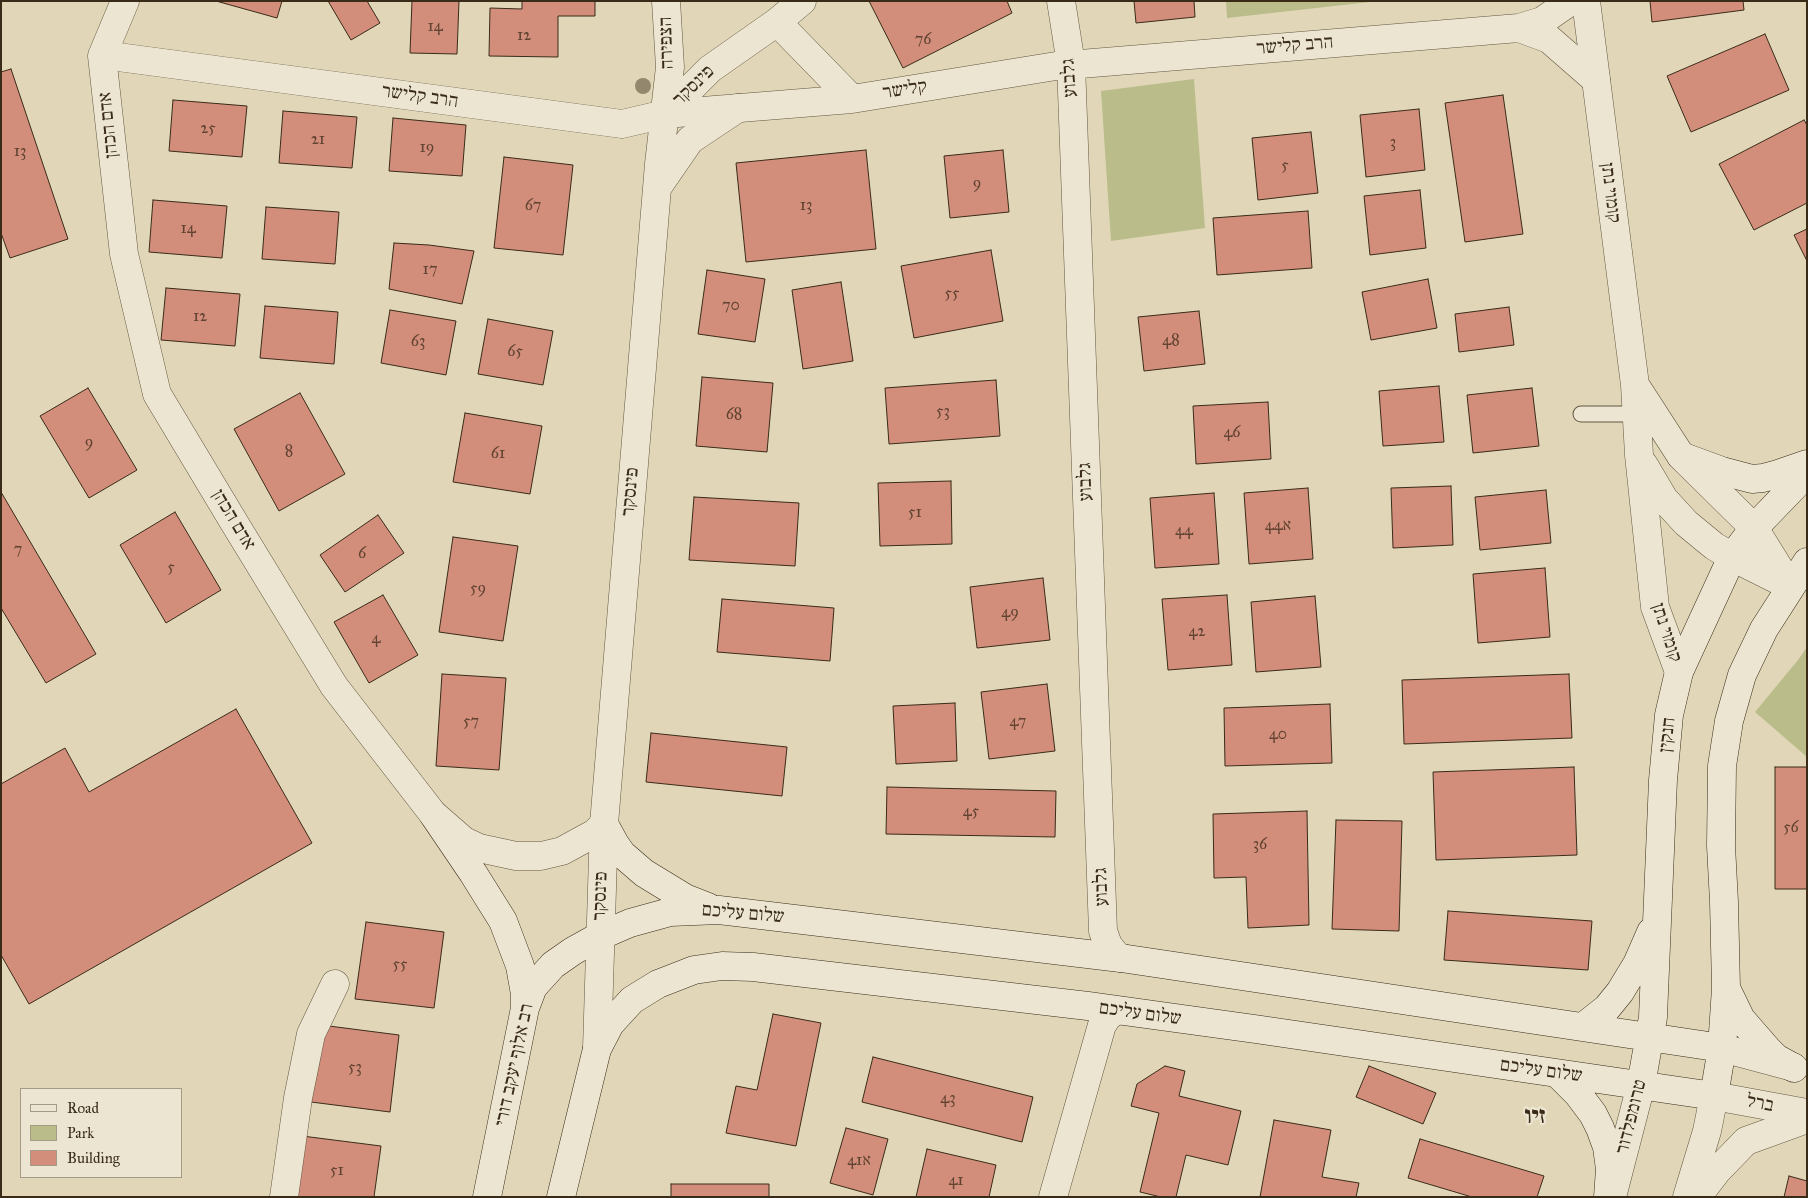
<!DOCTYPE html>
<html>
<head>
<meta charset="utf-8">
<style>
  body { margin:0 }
  #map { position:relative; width:1808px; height:1198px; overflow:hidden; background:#e1d7b8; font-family:"IM FELL Great Primer",serif }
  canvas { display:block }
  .frame { position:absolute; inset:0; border:2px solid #392b18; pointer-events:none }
  .legend { position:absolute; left:20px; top:1088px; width:162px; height:90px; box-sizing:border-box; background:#ece5d1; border:1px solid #a49b87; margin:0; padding:6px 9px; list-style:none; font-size:15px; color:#392b18 }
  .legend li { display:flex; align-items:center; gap:10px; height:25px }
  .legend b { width:25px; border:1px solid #a49b87 }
</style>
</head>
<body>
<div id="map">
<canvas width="1808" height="1198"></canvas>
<div class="frame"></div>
<ul class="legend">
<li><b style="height:6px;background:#ece5d1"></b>Road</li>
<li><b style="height:14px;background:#babc8a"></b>Park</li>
<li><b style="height:14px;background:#d38d7b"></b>Building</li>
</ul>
</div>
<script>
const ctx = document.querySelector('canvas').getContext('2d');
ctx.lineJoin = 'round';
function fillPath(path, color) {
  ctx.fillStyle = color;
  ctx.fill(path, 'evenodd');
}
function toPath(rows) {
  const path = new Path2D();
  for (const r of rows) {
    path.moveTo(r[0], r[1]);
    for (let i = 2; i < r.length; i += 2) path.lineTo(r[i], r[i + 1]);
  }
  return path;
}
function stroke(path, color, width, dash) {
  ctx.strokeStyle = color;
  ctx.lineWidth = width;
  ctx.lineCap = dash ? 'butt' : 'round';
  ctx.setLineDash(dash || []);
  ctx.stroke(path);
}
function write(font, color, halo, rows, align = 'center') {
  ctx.font = font + ' "IM FELL Great Primer","Frank Ruhl Libre",serif';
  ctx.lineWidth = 4.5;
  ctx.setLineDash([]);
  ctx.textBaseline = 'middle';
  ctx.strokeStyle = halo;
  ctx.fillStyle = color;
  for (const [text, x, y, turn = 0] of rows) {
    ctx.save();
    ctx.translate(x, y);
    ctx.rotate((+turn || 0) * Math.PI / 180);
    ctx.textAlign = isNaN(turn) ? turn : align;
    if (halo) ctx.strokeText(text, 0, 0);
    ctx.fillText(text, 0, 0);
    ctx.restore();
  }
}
fillPath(toPath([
  [1226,1,1379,1,1227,18],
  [1194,79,1205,228,1111,241,1101,91],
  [1807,647,1807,757,1755,712,1798,660]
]), '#babc8a');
const building = toPath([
  [216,1,282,1,277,18,216,1],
  [328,1,367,1,380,23,351,40,328,1],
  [412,1,459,1,457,54,410,53,412,1],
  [522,1,595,1,595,16,558,16,558,57,489,56,490,8,522,9,522,1],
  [869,1,1007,1,1012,13,903,68,869,1],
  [1134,1,1194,1,1195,17,1136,23,1134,1],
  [1650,1,1743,1,1744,10,1652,22,1650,1],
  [1765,34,1789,90,1691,132,1667,76,1765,34],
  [11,69,68,239,10,258,1,233,1,72,11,69],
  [1503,95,1523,234,1465,242,1445,103,1503,95],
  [173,100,247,106,242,157,169,151,173,100],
  [1419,109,1425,170,1366,177,1360,115,1419,109],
  [283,111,357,117,352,168,279,163,283,111],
  [393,118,466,125,462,176,389,171,393,118],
  [1804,120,1807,125,1807,203,1754,230,1719,164,1804,120],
  [1311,132,1318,193,1258,200,1252,138,1311,132],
  [866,150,876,249,746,262,736,163,866,150],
  [1003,150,1009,212,950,218,944,156,1003,150],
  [504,157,573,165,563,255,494,248,504,157],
  [1420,190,1426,248,1370,255,1364,196,1420,190],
  [153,200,227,206,222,258,149,252,153,200],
  [266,207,339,212,335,264,262,259,266,207],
  [1308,211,1312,268,1217,275,1213,218,1308,211],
  [1807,229,1807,261,1794,235,1807,229],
  [394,243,429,245,474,251,462,304,389,289,394,243],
  [991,250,1003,321,914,338,901,266,991,250],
  [707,270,765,279,755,342,698,334,707,270],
  [1428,279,1437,328,1371,340,1362,292,1428,279],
  [841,282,853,361,803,369,792,290,841,282],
  [166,288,240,294,235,346,161,340,166,288],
  [265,306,338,312,334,364,260,358,265,306],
  [1509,307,1514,345,1459,352,1455,314,1509,307],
  [390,310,456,321,446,375,381,363,390,310],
  [1199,311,1205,364,1144,371,1138,317,1199,311],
  [488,319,553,331,543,385,478,374,488,319],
  [702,377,773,383,767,452,696,446,702,377],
  [996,380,1000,436,889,444,885,388,996,380],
  [1439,386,1444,442,1383,446,1379,391,1439,386],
  [88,388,137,470,89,498,40,416,88,388],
  [1532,388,1539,446,1473,453,1467,395,1532,388],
  [300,393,345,474,279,511,234,429,300,393],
  [1268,402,1271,459,1196,464,1193,406,1268,402],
  [465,413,542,426,530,494,453,482,465,413],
  [951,481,952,544,880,546,878,483,951,481],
  [1451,486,1453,545,1393,548,1391,488,1451,486],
  [1308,488,1313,559,1249,564,1244,493,1308,488],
  [1546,490,1551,543,1480,550,1475,497,1546,490],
  [1,492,96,654,46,683,1,608,1,492],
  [1214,493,1219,564,1155,568,1150,498,1214,493],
  [694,497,799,503,795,566,689,560,694,497],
  [175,512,221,590,166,623,120,545,175,512],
  [378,515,404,553,345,592,320,555,378,515],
  [453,537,518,546,503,641,439,632,453,537],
  [1545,568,1550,637,1478,643,1473,574,1545,568],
  [1043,578,1050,640,977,648,970,587,1043,578],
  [383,595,418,655,369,683,334,622,383,595],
  [1227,595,1232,665,1168,670,1162,599,1227,595],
  [1315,596,1321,667,1256,672,1251,602,1315,596],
  [722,599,834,608,830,661,717,652,722,599],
  [442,674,506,678,499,770,436,766,442,674],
  [1569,674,1572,738,1404,744,1402,680,1569,674],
  [1047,684,1055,751,989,759,981,692,1047,684],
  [955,703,957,761,896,764,893,706,955,703],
  [1330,704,1332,763,1225,766,1224,708,1330,704],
  [236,709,312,843,29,1004,1,955,1,784,65,748,89,792,236,709],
  [651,733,787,747,782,796,646,782,651,733],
  [1574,767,1577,855,1436,860,1433,772,1574,767],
  [1775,767,1807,767,1807,889,1775,889,1775,767],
  [887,787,1056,791,1055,837,886,834,887,787],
  [1307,811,1309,925,1248,928,1246,877,1214,878,1213,814,1307,811],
  [1336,820,1402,821,1399,931,1332,929,1336,820],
  [1448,911,1592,921,1588,970,1444,960,1448,911],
  [366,922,444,932,434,1008,355,999,366,922],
  [773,1014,821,1023,796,1146,726,1133,736,1086,757,1090,773,1014],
  [321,1025,399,1035,390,1112,311,1102,321,1025],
  [873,1057,1033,1097,1022,1142,862,1102,873,1057],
  [1165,1066,1185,1071,1179,1096,1241,1111,1228,1165,1186,1155,1176,1197,1161,1197,1140,1192,1159,1113,1131,1106,1137,1084,1165,1066],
  [1369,1066,1436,1093,1423,1124,1356,1097,1369,1066],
  [1274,1120,1331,1130,1322,1177,1359,1183,1356,1197,1260,1197,1274,1120],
  [846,1128,888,1139,873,1195,830,1183,846,1128],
  [302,1136,381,1146,374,1197,294,1197,302,1136],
  [1420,1139,1544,1176,1537,1197,1472,1197,1408,1178,1420,1139],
  [927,1149,996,1165,989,1197,916,1197,927,1149],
  [1789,1176,1807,1181,1807,1197,1784,1197,1789,1176],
  [671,1184,769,1184,769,1197,671,1197,671,1184]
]);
fillPath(building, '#d38d7b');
stroke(building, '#392b18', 1);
const service = toPath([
  [1581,414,1637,414]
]);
const minor = toPath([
  [125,1,102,56,124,254,157,394,232,519,334,686,433,814,464,841,479,848,516,856,541,856,562,851,595,833,604,824],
  [1061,1,1071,64,1103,931,1108,945,1116,955,1121,958],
  [777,22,852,99],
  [1519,28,1549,39,1596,80],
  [102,56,118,57,622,124,665,114,852,99,1056,66,1519,28,1542,21,1571,1],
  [665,114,710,69,777,22,802,1],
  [1722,1048,1793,1067],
  [1714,1096,1807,1113],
  [284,1197,298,1098,311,1034,335,984],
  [1053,1197,1102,1025,1108,1016,1116,1011]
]);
const tertiary = toPath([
  [1586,1,1635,385,1639,455,1655,607,1679,672],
  [659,185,690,140,738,108],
  [1637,388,1681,456,1754,528,1790,586],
  [1644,465,1664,499,1686,523,1714,546,1732,557,1790,586],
  [597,1049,604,824,659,164,670,67,666,1],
  [1613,1193,1641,1085],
  [1687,1197,1707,1131,1714,1096],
  [1697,1197,1717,1171,1746,1141,1807,1119]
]);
const secondary = toPath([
  [1681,456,1722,471,1752,479,1763,478,1778,474,1807,464],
  [433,814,473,873,503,921,520,966,525,994,525,1008],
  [604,824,615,844,622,854,644,873,685,898,708,907],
  [1726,988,1741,1019,1768,1050,1776,1058,1794,1068],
  [1583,1027,1607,1008,1620,992,1637,964,1651,932],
  [1558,1074,1578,1094,1593,1114,1600,1128,1607,1147,1610,1169,1608,1197],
  [1641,1085,1653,1017,1663,780,1669,715,1679,672,1732,557,1754,528,1807,473],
  [487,1197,525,1008,533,987,553,965,573,951,600,936,630,923,670,912,719,910,1121,958,1722,1048],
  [561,1197,597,1049,610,1024,632,1000,658,984,694,970,722,966,753,967,1088,1006,1255,1029,1714,1096,1722,1048,1726,988,1724,902,1721,846,1722,766,1729,721,1742,675,1764,629,1807,562]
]);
stroke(service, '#635640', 17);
stroke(minor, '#635640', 29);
stroke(tertiary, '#635640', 29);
stroke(secondary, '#392b18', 29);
stroke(service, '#ece5d1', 15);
stroke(minor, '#ece5d1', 28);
stroke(tertiary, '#ece5d1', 28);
stroke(secondary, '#ece5d1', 28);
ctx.fillStyle = '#93886d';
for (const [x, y] of [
  [643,86]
]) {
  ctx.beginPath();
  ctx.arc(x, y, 8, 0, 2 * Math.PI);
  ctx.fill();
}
write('16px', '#604431', null, [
  ["14",435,27],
  ["12",524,36],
  ["76",923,40],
  ["25",208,129],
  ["21",318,140],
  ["3",1393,143],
  ["19",427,148],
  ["13",20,152],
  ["5",1285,166],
  ["9",977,184],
  ["67",533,206],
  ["13",806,206],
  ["14",188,229],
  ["17",430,270],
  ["55",952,294],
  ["70",731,306],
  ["12",200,317],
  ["48",1171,341],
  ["63",418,342],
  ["65",515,352],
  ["53",943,412],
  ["68",734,415],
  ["46",1232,433],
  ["9",89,443],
  ["8",289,452],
  ["61",498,454],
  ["51",915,513],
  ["44א",1278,526],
  ["44",1184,531],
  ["7",18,550],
  ["6",362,554],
  ["5",171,568],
  ["59",478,589],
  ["49",1010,613],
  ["42",1197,632],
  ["4",376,639],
  ["57",471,722],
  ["47",1018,722],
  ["40",1278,735],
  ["45",971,812],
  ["56",1791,828],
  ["36",1260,845],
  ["55",400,965],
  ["53",355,1068],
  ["43",948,1099],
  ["41א",859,1161],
  ["51",337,1171],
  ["41",956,1181]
]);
write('19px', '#392b18', '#ece5d1', [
  ["הצפירה",667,43,-92],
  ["הרב קלישר",1295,46,-5],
  ["גלבוע",1070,78,-94],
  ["פינסקר",694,86,-44],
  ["קלישר",905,90,-9],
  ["הרב קלישר",420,97,8],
  ["אדם הכהן",109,125,-96],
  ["קומוי נתן",1610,193,83],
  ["גלבוע",1086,482,-92],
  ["פינסקר",631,492,-85],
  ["אדם הכהן",233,520,59],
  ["קומוי נתן",1666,633,72],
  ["חנקין",1668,735,-84],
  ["גלבוע",1102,887,-92],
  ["פינסקר",601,896,-88],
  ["שלום עליכם",743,914,5],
  ["שלום עליכם",1140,1014,8],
  ["רב אלוף יעקב דורי",515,1065,-78],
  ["שלום עליכם",1541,1071,8],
  ["ברל",1760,1104,11],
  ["טרומפלדור",1632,1117,-76]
]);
write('bold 24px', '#392b18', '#ece5d1', [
  ["זיו",1535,1117]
]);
</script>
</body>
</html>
